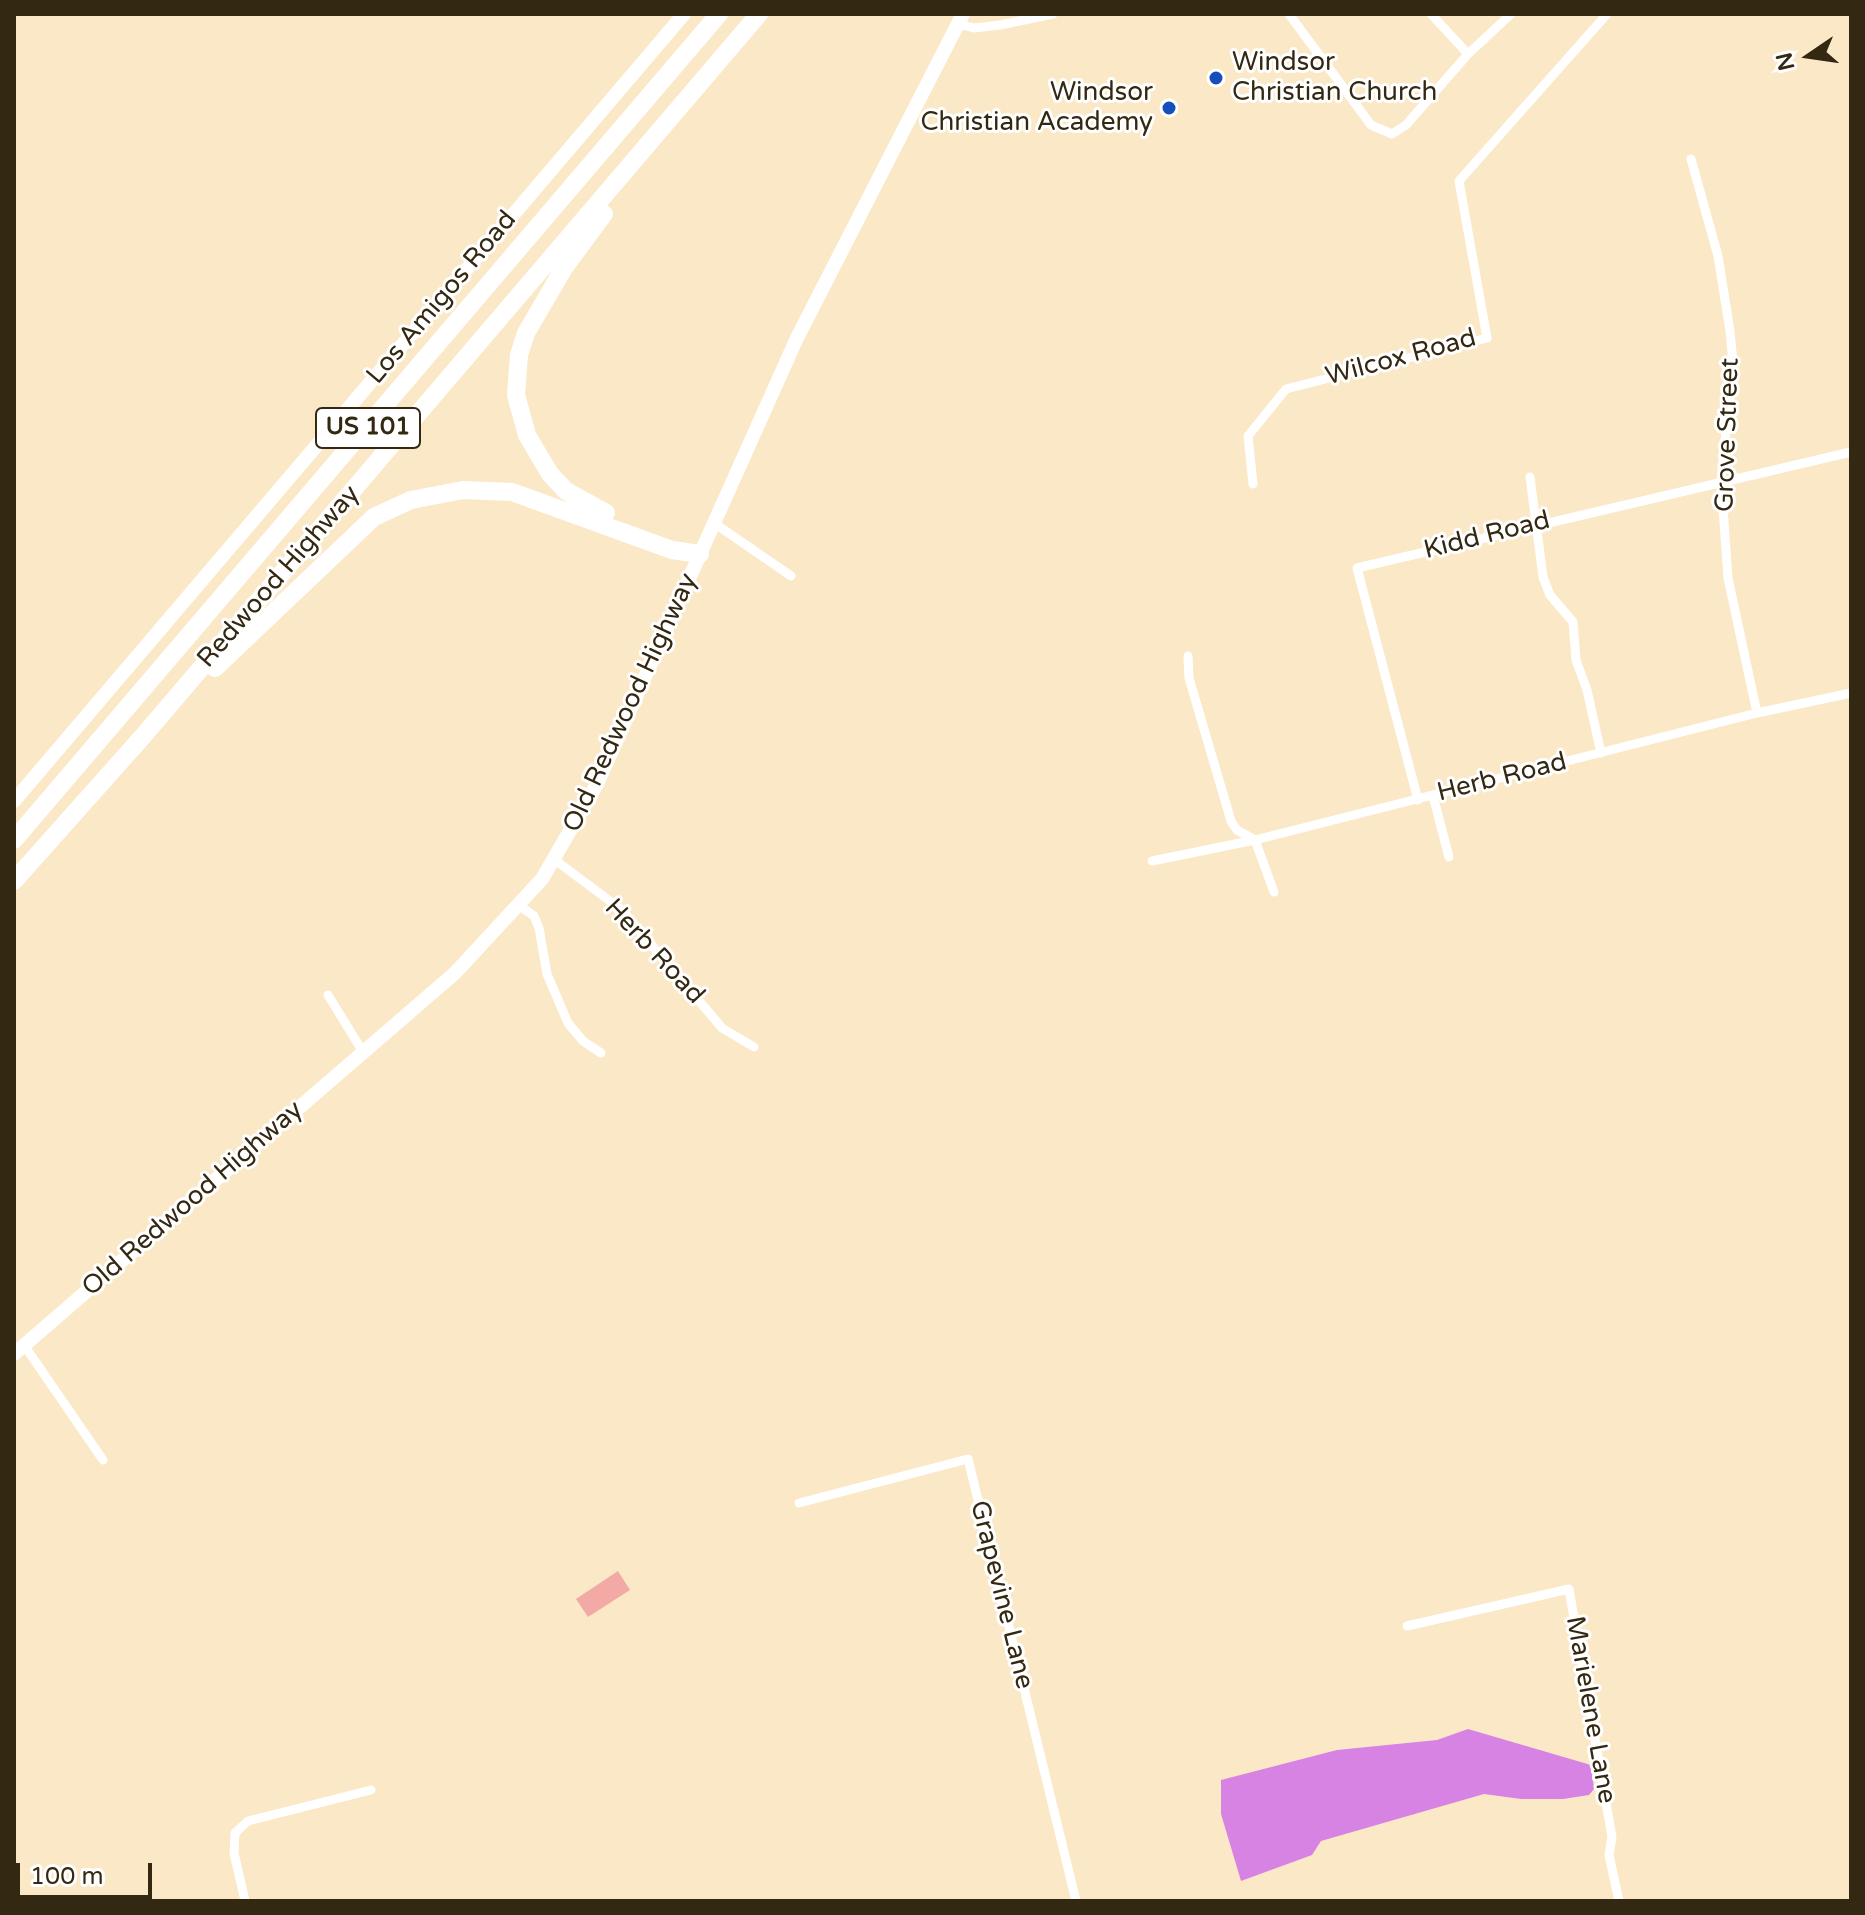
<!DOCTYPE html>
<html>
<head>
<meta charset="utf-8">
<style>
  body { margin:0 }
  #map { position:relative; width:1865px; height:1915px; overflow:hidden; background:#fbe8c7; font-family:"Varela Round",sans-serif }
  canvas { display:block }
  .frame { position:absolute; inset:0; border:16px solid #332811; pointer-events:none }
  .north { position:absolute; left:1769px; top:16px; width:80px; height:80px; -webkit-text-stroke:6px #fff; paint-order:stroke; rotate:257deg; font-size:22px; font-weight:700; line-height:32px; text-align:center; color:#332811 }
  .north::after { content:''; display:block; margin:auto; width:28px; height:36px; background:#332811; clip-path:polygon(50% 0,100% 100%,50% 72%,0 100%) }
  .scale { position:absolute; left:16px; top:1863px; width:136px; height:36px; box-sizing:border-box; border:4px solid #332811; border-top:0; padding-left:10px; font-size:24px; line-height:28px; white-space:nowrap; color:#332811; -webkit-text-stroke:6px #fff; paint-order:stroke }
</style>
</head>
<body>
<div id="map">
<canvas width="1865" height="1915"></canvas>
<div class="frame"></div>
<div class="north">N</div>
<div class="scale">100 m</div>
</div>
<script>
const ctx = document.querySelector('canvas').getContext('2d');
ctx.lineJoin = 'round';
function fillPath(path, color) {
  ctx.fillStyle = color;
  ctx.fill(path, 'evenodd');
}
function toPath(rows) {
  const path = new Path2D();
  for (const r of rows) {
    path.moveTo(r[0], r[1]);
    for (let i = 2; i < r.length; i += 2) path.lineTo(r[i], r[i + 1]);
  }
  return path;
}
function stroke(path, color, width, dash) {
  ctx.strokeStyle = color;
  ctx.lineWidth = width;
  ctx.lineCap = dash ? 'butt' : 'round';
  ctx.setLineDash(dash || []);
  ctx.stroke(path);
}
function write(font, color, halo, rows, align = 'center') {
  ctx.font = font + ' "Varela Round",sans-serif';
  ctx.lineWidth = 6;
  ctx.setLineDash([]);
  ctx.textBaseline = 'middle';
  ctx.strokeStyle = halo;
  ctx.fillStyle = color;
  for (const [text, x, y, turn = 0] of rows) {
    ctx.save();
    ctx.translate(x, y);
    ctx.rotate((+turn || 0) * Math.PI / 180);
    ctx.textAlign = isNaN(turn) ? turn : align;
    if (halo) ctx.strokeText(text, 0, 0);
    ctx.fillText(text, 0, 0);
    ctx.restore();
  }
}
fillPath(toPath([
  [618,1571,630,1590,588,1617,576,1599]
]), '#f3a9a6');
fillPath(toPath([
  [1468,1729,1591,1765,1594,1789,1589,1795,1563,1799,1521,1799,1484,1794,1321,1841,1312,1855,1241,1881,1221,1814,1221,1780,1337,1750,1437,1740]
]), '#d683e4');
stroke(toPath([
  [1289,14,1371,125,1392,134,1406,125,1468,54,1511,14],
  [1431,14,1468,54],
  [958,24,974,28,1000,25,1053,14],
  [1691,159,1718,256,1730,331,1733,363,1721,480,1728,578,1757,713],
  [1530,477,1543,577,1550,595,1573,622,1576,660,1587,690,1601,753],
  [1253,484,1248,436,1286,389,1487,338,1459,181,1607,14],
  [714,523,791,576],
  [1188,656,1189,678,1231,821,1237,830,1255,840,1274,892],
  [1433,796,1449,857],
  [1418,800,1357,568,1851,452],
  [555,860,622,910,722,1028,754,1047],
  [1152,861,1255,840,1757,713,1851,693],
  [520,906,534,916,539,928,547,974,568,1023,583,1041,601,1053],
  [328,995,363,1052],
  [24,1345,103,1460],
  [799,1503,968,1459,1076,1901],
  [1407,1626,1569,1589,1612,1837,1609,1855,1619,1901],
  [245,1901,234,1853,235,1833,248,1821,371,1790]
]), '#fff', 9);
stroke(toPath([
  [14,801,684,14],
  [14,1354,455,973,542,879,597,784,797,338,963,14]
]), '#fff', 14);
stroke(toPath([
  [604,214,564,268,526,333,519,355,516,395,527,435,550,474,566,491,606,513],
  [215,668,374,517,411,500,463,490,512,492,672,550,700,554],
  [14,840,719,14],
  [14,881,144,735,759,14]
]), '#fff', 18);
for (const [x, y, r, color] of [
  [1216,78,8,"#164eba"],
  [1169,108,8,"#164eba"]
]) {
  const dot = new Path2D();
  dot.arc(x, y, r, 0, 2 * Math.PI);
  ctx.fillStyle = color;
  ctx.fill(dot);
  stroke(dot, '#fff', 3);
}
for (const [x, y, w] of [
  [368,428,104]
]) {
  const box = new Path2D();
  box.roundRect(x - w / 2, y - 20, w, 40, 6);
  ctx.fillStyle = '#fff';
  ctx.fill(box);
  stroke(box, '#332811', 2);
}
write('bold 24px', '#332811', null, [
  ["US 101",368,428]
]);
write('26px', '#332811', '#fff', [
  ["Windsor",1232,63],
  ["Christian Church",1232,93],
  ["Windsor",1153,93,"right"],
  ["Christian Academy",1153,123,"right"]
], 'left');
write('26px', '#332811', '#fff', [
  ["Los Amigos Road",442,298,-50],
  ["Wilcox Road",1401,358,-15],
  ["Grove Street",1728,435,-88],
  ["Kidd Road",1487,536,-14],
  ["Redwood Highway",279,577,-49],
  ["Old Redwood Highway",631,703,-65],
  ["Herb Road",1502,778,-14],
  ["Herb Road",654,952,47],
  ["Old Redwood Highway",193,1199,-41],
  ["Grapevine Lane",1001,1595,76],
  ["Marielene Lane",1590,1710,80]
]);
</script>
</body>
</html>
